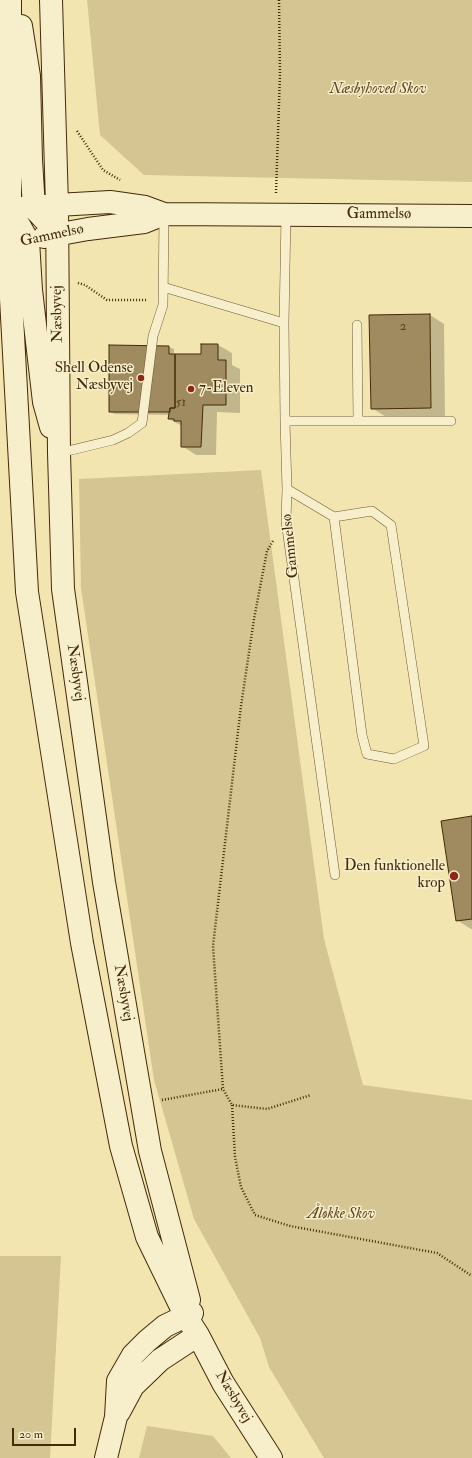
<!DOCTYPE html>
<html>
<head>
<meta charset="utf-8">
<style>
  body { margin:0 }
  #map { position:relative; width:472px; height:1458px; overflow:hidden; background:#f3e5b0; font-family:"IM FELL Double Pica",serif }
  canvas { display:block }
  .scale { position:absolute; left:12px; top:1428px; width:64px; height:18px; box-sizing:border-box; border:2px solid #432a08; border-top:0; padding-left:5px; font-size:12px; line-height:14px; white-space:nowrap; color:#432a08; -webkit-text-stroke:3px #f7eecc; paint-order:stroke }
</style>
</head>
<body>
<div id="map">
<canvas width="472" height="1458"></canvas>
<div class="scale">20 m</div>
</div>
<script>
const ctx = document.querySelector('canvas').getContext('2d');
ctx.lineJoin = 'round';
function fillPath(path, color) {
  ctx.fillStyle = color;
  ctx.fill(path, 'evenodd');
}
function toPath(rows) {
  const path = new Path2D();
  for (const r of rows) {
    path.moveTo(r[0], r[1]);
    for (let i = 2; i < r.length; i += 2) path.lineTo(r[i], r[i + 1]);
  }
  return path;
}
function stroke(path, color, width, dash) {
  ctx.strokeStyle = color;
  ctx.lineWidth = width;
  ctx.lineCap = dash ? 'butt' : 'round';
  ctx.setLineDash(dash || []);
  ctx.stroke(path);
}
function write(font, color, halo, rows, align = 'center') {
  ctx.font = font + ' "IM FELL Double Pica",serif';
  ctx.lineWidth = 3;
  ctx.setLineDash([]);
  ctx.textBaseline = 'middle';
  ctx.strokeStyle = halo;
  ctx.fillStyle = color;
  for (const [text, x, y, turn = 0] of rows) {
    ctx.save();
    ctx.translate(x, y);
    ctx.rotate((+turn || 0) * Math.PI / 180);
    ctx.textAlign = isNaN(turn) ? turn : align;
    if (halo) ctx.strokeText(text, 0, 0);
    ctx.fillText(text, 0, 0);
    ctx.restore();
  }
}
fillPath(toPath([
  [87,0,472,0,472,182,144,175,100,135],
  [261,470,324,939,363,1085,472,1100,472,1458,324,1458,269,1367,260,1338,194,1219,154,1080,81,588,79,479],
  [0,1256,61,1256,50,1458,0,1458],
  [147,1426,213,1436,231,1458,139,1458]
]), '#d5c593');
fillPath(toPath([
  [430,315,444,324,445,416,386,417,372,408],
  [218,345,232,353,232,365,240,369,240,413,217,412,216,455,196,455,182,446,182,426,169,419,170,415,115,414,110,412,169,347,174,349,174,355,202,355],
  [472,817,472,929,471,929,457,920]
]), '#0003');
const building = toPath([
  [430,314,431,408,371,409,369,315,430,314],
  [201,344,218,344,218,360,226,360,226,405,203,405,201,447,181,447,181,421,174,421,174,419,168,419,170,408,175,408,175,354,201,354,201,344],
  [109,345,169,346,169,354,175,354,175,408,170,408,170,412,109,412,109,345],
  [472,816,472,919,456,921,441,821,472,816]
]);
fillPath(building, '#9f8b5f');
stroke(building, '#432a08', 1);
const lane = toPath([
  [286,215,284,323,285,421,287,489,286,521,335,875],
  [163,287,284,323],
  [357,325,358,421],
  [285,421,451,421],
  [59,453,113,440,128,433,142,423,153,336,163,305,164,215],
  [287,489,334,517,372,511,391,525,424,746,394,759,367,754,362,735,334,517]
]);
const secondary = toPath([
  [10,0,10,280,27,592,82,943,121,1146,147,1237,185,1315,198,1335,223,1383,271,1458],
  [51,0,57,205,59,453,63,589,104,882,150,1151,189,1300],
  [21,26,29,76,31,160,34,208,44,219],
  [10,209,57,205,110,202,145,207,164,214,472,216],
  [12,212,28,241,31,290,44,402,51,427],
  [44,237,88,229,144,222,164,214],
  [119,1412,133,1386,160,1360,198,1335],
  [106,1458,116,1417,118,1381,133,1355,147,1341,165,1326,192,1313]
]);
stroke(lane, '#6f5932', 10);
stroke(secondary, '#432a08', 24);
stroke(toPath([
  [77,131,103,170,120,180],
  [276,193,280,74,279,0],
  [78,283,85,285,107,300,148,300],
  [273,541,267,551,254,619,241,706,213,946,223,1089,232,1105,267,1109,311,1095],
  [162,1100,223,1089],
  [232,1105,235,1157,241,1187,255,1215,290,1226,437,1253,472,1276]
]), '#432a08', 2.5, [1, 2]);
stroke(lane, '#f7eecc', 9);
stroke(secondary, '#f7eecc', 22);
for (const [x, y, r, color] of [
  [141,378,4,"#8f2418"],
  [191,389,4,"#8f2418"],
  [454,876,5,"#8f2418"]
]) {
  const dot = new Path2D();
  dot.arc(x, y, r, 0, 2 * Math.PI);
  ctx.fillStyle = color;
  ctx.fill(dot);
  stroke(dot, '#f7eecc', 1.5);
}
write('13px', '#5a421e', null, [
  ["2",403,327],
  ["51",181,403]
]);
write('italic 15px', '#604924', '#f7eecc', [
  ["Næsbyhoved Skov",378,90],
  ["Åløkke Skov",341,1215]
]);
write('15px', '#432a08', '#f7eecc', [
  ["Gammelsø",379,215],
  ["Gammelsø",52,236,-12],
  ["Næsbyvej",58,314,-91],
  ["Gammelsø",291,546,-96],
  ["Næsbyvej",75,673,82],
  ["Næsbyvej",123,993,80],
  ["Næsbyvej",233,1397,59]
]);
write('15px', '#432a08', '#f7eecc', [
  ["Shell Odense",133,369],
  ["Næsbyvej",133,386],
  ["7-Eleven",199,389,"left"],
  ["Den funktionelle",445,867],
  ["krop",445,884]
], 'right');
</script>
</body>
</html>
